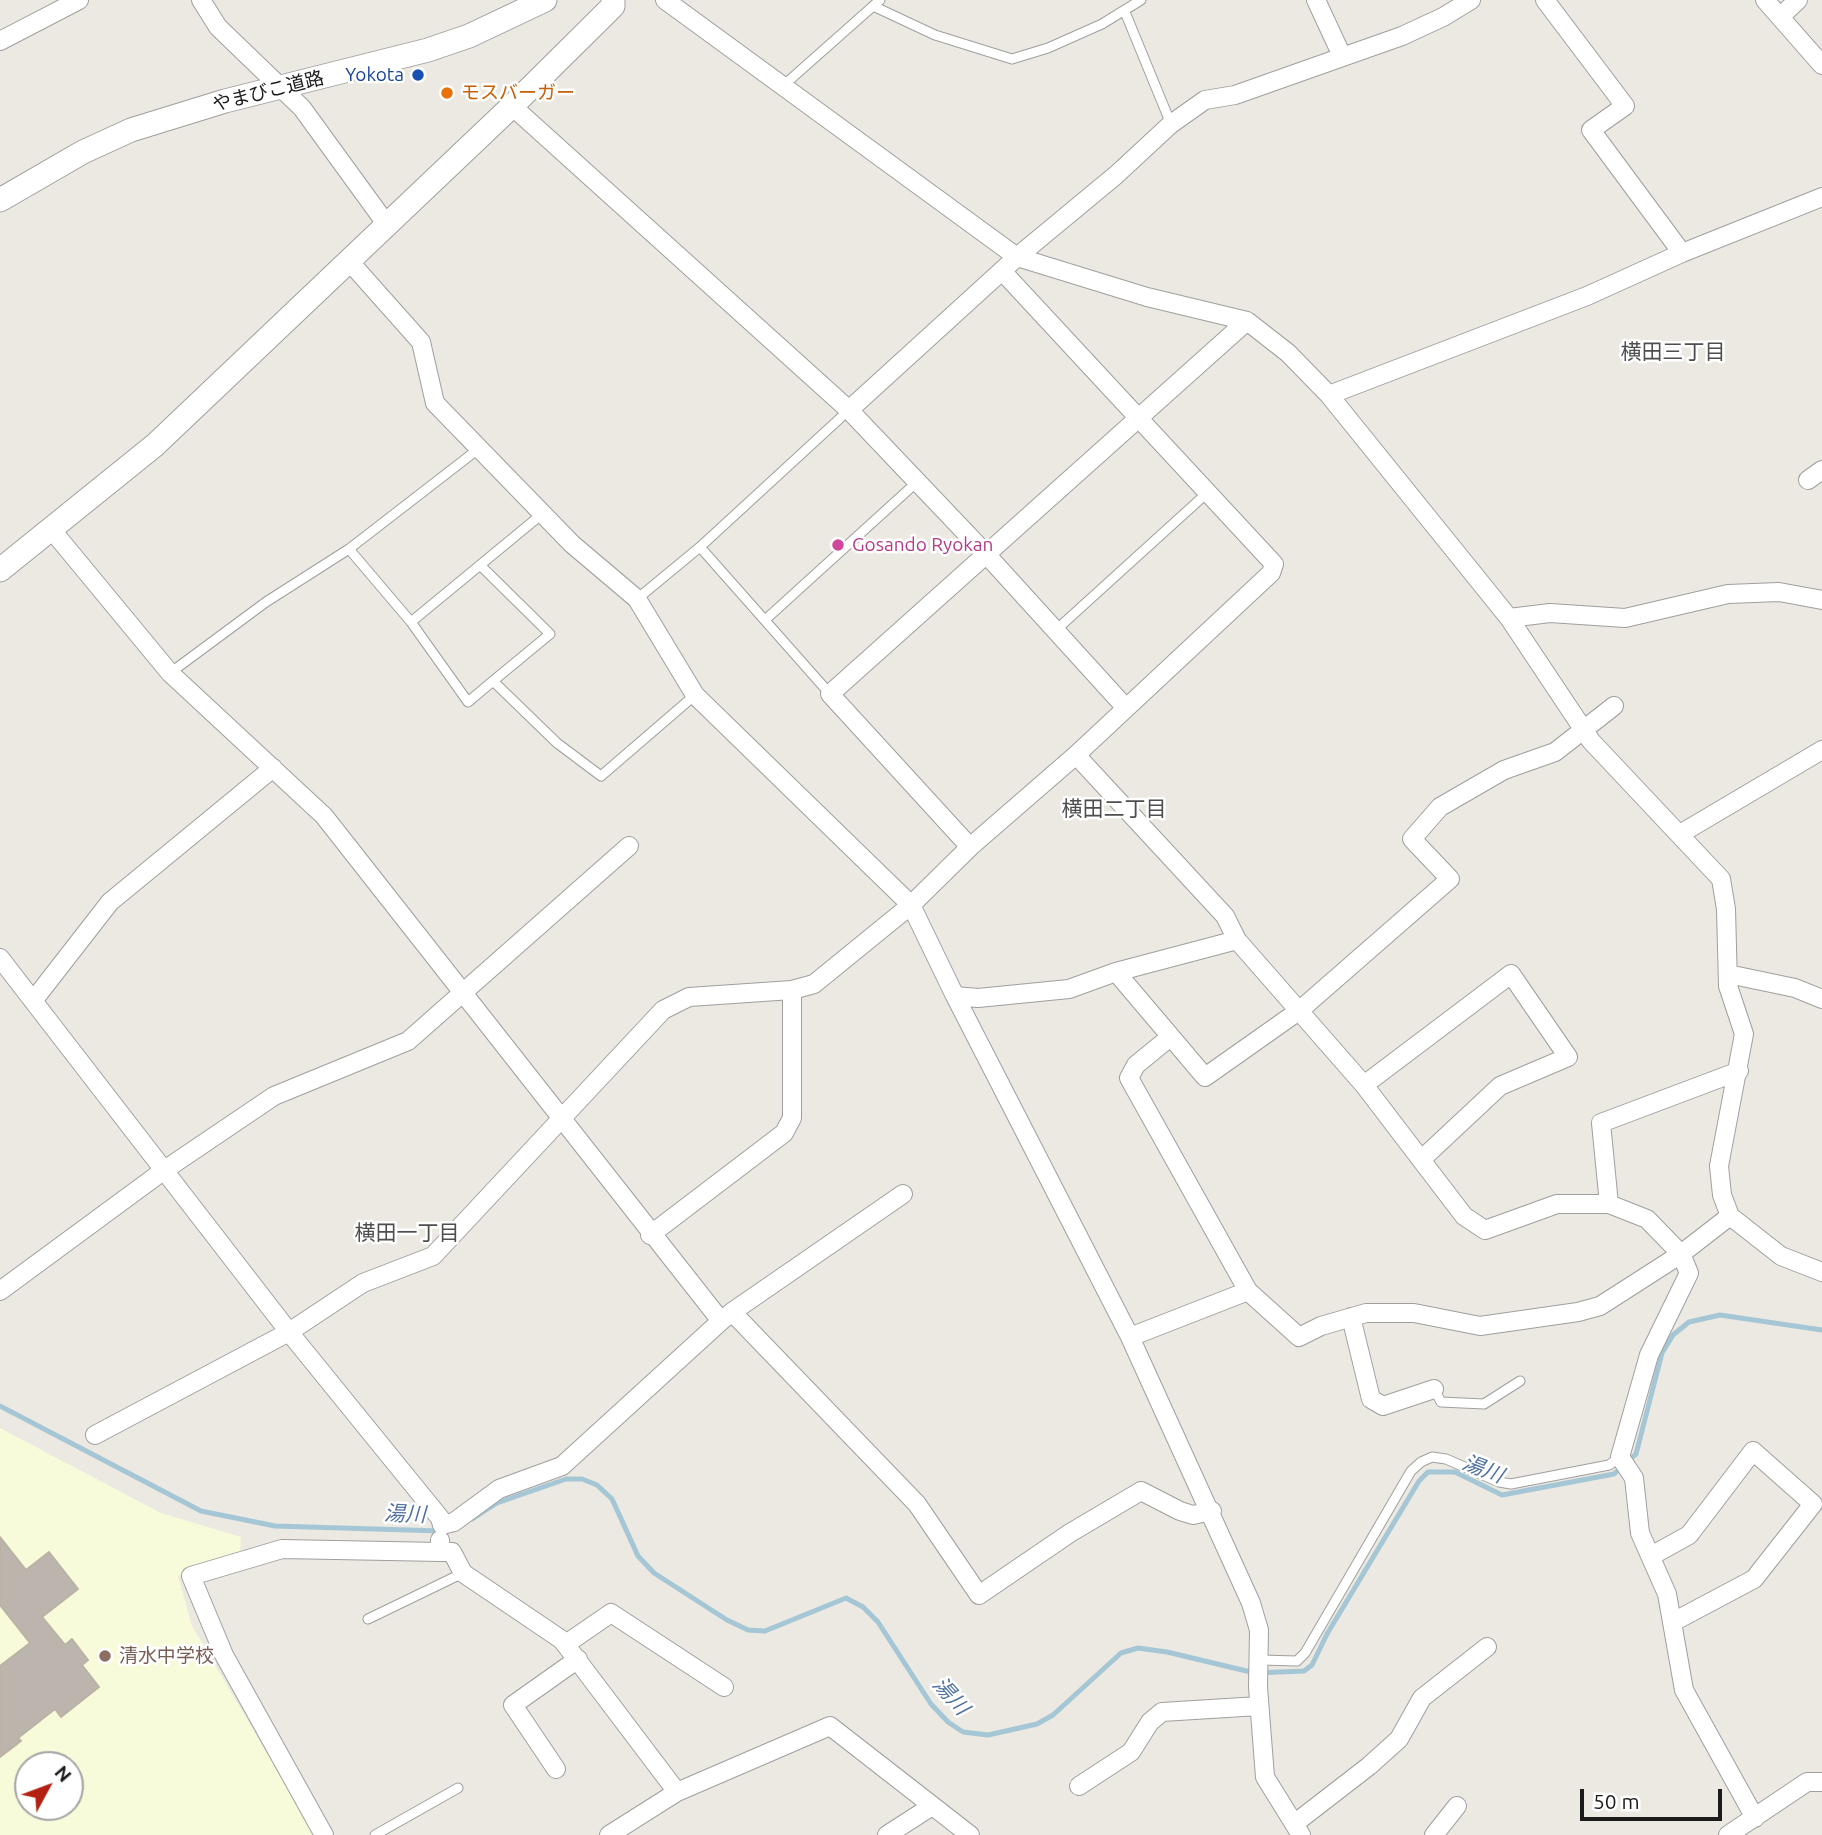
<!DOCTYPE html>
<html>
<head>
<meta charset="utf-8">
<style>
  body { margin:0 }
  #map { position:relative; width:1822px; height:1835px; overflow:hidden; background:#ebe9e1; font-family:Ubuntu,sans-serif }
  canvas { display:block }
  .north { position:absolute; left:14px; top:1751px; width:70px; height:70px; box-sizing:border-box; background:#fff; border:2px solid #a4a4a4; border-radius:50%; rotate:49deg; font-size:19px; font-weight:700; line-height:28px; text-align:center; color:#1b1b1b }
  .north::after { content:''; display:block; margin:auto; width:24px; height:32px; background:#b32112; clip-path:polygon(50% 0,100% 100%,50% 72%,0 100%) }
  .scale { position:absolute; left:1580px; top:1789px; width:142px; height:32px; box-sizing:border-box; border:4px solid #1b1b1b; border-top:0; padding-left:9px; font-size:21px; line-height:24px; white-space:nowrap; color:#1b1b1b; -webkit-text-stroke:5px #fff; paint-order:stroke }
</style>
</head>
<body>
<div id="map">
<canvas width="1822" height="1835"></canvas>
<div class="north">N</div>
<div class="scale">50 m</div>
</div>
<script>
const ctx = document.querySelector('canvas').getContext('2d');
ctx.lineJoin = 'round';
function fillPath(path, color) {
  ctx.fillStyle = color;
  ctx.fill(path, 'evenodd');
}
function toPath(rows) {
  const path = new Path2D();
  for (const r of rows) {
    path.moveTo(r[0], r[1]);
    for (let i = 2; i < r.length; i += 2) path.lineTo(r[i], r[i + 1]);
  }
  return path;
}
function stroke(path, color, width, dash) {
  ctx.strokeStyle = color;
  ctx.lineWidth = width;
  ctx.lineCap = dash ? 'butt' : 'round';
  ctx.setLineDash(dash || []);
  ctx.stroke(path);
}
function write(font, color, halo, rows, align = 'center') {
  ctx.font = font + ' Ubuntu,"Noto Sans JP",sans-serif';
  ctx.lineWidth = 5;
  ctx.setLineDash([]);
  ctx.textBaseline = 'middle';
  ctx.strokeStyle = halo;
  ctx.fillStyle = color;
  for (const [text, x, y, turn = 0] of rows) {
    ctx.save();
    ctx.translate(x, y);
    ctx.rotate((+turn || 0) * Math.PI / 180);
    ctx.textAlign = isNaN(turn) ? turn : align;
    if (halo) ctx.strokeText(text, 0, 0);
    ctx.fillText(text, 0, 0);
    ctx.restore();
  }
}
fillPath(toPath([
  [0,1428,161,1513,241,1537,240,1555,178,1576,192,1626,315,1835,0,1835],
  [28,1765,70,1765,70,1807,28,1807]
]), '#f8fbda');
stroke(toPath([
  [0,1406,201,1511,275,1526,441,1531],
  [472,1519,497,1503,566,1479,582,1479,597,1485,612,1499,638,1556,654,1573,727,1620,748,1630,765,1631,846,1598,863,1607,878,1622,931,1704,948,1722,963,1732,988,1735,1037,1724,1053,1715,1121,1653,1138,1648,1167,1652,1255,1673,1304,1671,1312,1665,1327,1634,1419,1481,1428,1472,1455,1472,1502,1495,1614,1474,1636,1454,1662,1353,1673,1335,1689,1322,1720,1315,1822,1330]
]), '#a5c6d5', 5);
const building = toPath([
  [0,1537,26,1570,49,1552,78,1589,42,1617,65,1645,72,1639,88,1660,82,1665,99,1687,61,1717,55,1709,18,1738,21,1741,0,1757,0,1666,30,1643,0,1605,0,1537]
]);
fillPath(building, '#bbb5ae');
stroke(building, '#bbb1a5', 2);
const service = toPath([
  [873,6,935,35,1012,59,1048,48,1102,24,1141,0],
  [1125,12,1171,124],
  [784,85,880,0],
  [542,514,411,622,468,702,493,681,557,743,601,776,695,695],
  [700,547,830,694],
  [349,549,411,622],
  [480,565,550,634,493,681],
  [637,599,700,547,849,410],
  [765,620,917,482],
  [1056,630,1207,493],
  [170,673,266,602,349,549,477,450],
  [1434,1389,1441,1402,1484,1404,1520,1381],
  [368,1619,463,1573],
  [1260,1660,1297,1661,1305,1653,1411,1471,1421,1462,1432,1457,1446,1459,1499,1482,1511,1484,1609,1465,1620,1457],
  [375,1835,458,1788]
]);
const minor = toPath([
  [201,0,218,27,302,108,387,225],
  [665,0,1017,257,1147,297,1247,321,1288,353,1329,395,1587,296,1682,253,1822,197],
  [1316,0,1342,56],
  [1545,0,1625,106,1591,130,1682,253],
  [1765,0,1822,65],
  [1780,17,1798,0],
  [0,41,79,0],
  [512,106,849,410,986,554,1126,708],
  [349,261,421,342,435,403,572,544,637,599,695,695,911,905,955,996,1130,1337,1251,1603,1259,1630,1258,1687,1265,1777,1301,1835],
  [1329,395,1509,618,1591,741,1721,879,1726,909,1728,986,1744,1034,1719,1166,1722,1195,1730,1216,1781,1256,1822,1272],
  [849,410,1017,257,1116,175,1171,124,1205,100,1235,95,1402,36,1443,17,1471,0],
  [1808,480,1822,470],
  [1509,618,1550,613,1625,618,1728,594,1779,592,1822,600],
  [1076,755,1225,916,1237,940,1364,1085,1464,1216,1485,1230,1557,1204,1609,1204,1647,1219,1681,1254,1600,1306,1578,1312,1480,1326,1414,1313,1366,1313,1321,1326,1299,1337,1248,1291,1129,1078,1136,1065,1169,1038],
  [1680,834,1822,750],
  [970,847,830,694,1247,321],
  [0,958,289,1332,440,1518,442,1525,454,1522,499,1489,562,1466,721,1321,324,816,170,673,51,529],
  [1116,972,1237,940],
  [1728,974,1795,988,1822,999],
  [955,996,978,998,1069,989,1116,972,1205,1077,1300,1010,1450,879,1412,839,1440,807,1504,770,1555,752,1614,706],
  [33,1001,110,902,273,768],
  [1364,1085,1511,974,1568,1057,1500,1086,1422,1159],
  [1609,1204,1601,1123,1739,1071],
  [1730,1216,1681,1254,1689,1273,1649,1355,1620,1457,1634,1478,1640,1533,1667,1594,1684,1690,1755,1818],
  [650,1235,784,1133,792,1118,792,990],
  [0,1291,163,1171,274,1096,408,1041,629,846],
  [732,1312,903,1194],
  [1351,1317,1371,1399,1383,1406,1434,1389],
  [721,1321,732,1312,917,1504,979,1595,1070,1533,1141,1491,1180,1511,1193,1515,1212,1511],
  [1130,1337,1248,1291],
  [95,1435,289,1332,363,1283,433,1256,663,1010,689,997,792,990,814,984,911,905,970,847,1076,755,1271,573,1274,564,1002,271],
  [440,1540,441,1552,452,1552,463,1573,562,1640,677,1792],
  [1651,1556,1689,1535,1753,1451,1813,1504,1754,1579,1673,1622],
  [566,1644,611,1613,724,1687],
  [556,1769,513,1705,578,1659],
  [1079,1786,1131,1752,1150,1722,1162,1712,1259,1706],
  [1294,1824,1369,1766,1399,1739,1422,1698,1487,1647],
  [324,1835,224,1655,191,1576,282,1549,441,1552],
  [609,1835,677,1792,830,1726,970,1835],
  [887,1835,932,1806],
  [1434,1835,1457,1806],
  [1728,1835,1807,1782,1822,1782]
]);
const tertiary = toPath([
  [0,200,83,152,131,130,225,101,428,50,469,36,545,0],
  [0,570,155,445,512,106,613,6,613,0]
]);
stroke(service, '#9f9f9f', 11);
stroke(minor, '#9f9f9f', 20);
stroke(tertiary, '#9f9f9f', 25);
stroke(service, '#fff', 9);
stroke(minor, '#fff', 18);
stroke(tertiary, '#fff', 23);
for (const [x, y, r, color] of [
  [418,75,7,"#1a4fb4"],
  [447,93,7,"#e8710a"],
  [838,545,7,"#d1479c"],
  [105,1656,7,"#8d6e63"]
]) {
  const dot = new Path2D();
  dot.arc(x, y, r, 0, 2 * Math.PI);
  ctx.fillStyle = color;
  ctx.fill(dot);
  stroke(dot, '#fff', 2.5);
}
write('19px', '#164399', '#fff', [
  ["Yokota",404,75]
], 'right');
write('19px', '#1b1b1b', '#fff', [
  ["やまびこ道路",268,91,-14]
]);
write('19px', '#c56008', '#fff', [
  ["モスバーガー",461,93]
], 'left');
write('19px', '#b23c85', '#fff', [
  ["Gosando Ryokan",852,545]
], 'left');
write('19px', '#785e54', '#fff', [
  ["清水中学校",119,1656]
], 'left');
write('21px', '#4e4e4e', '#fff', [
  ["横田三丁目",1673,352],
  ["横田二丁目",1114,809],
  ["横田一丁目",407,1233]
]);
write('italic 21px', '#5172a0', '#fff', [
  ["湯川",1483,1469,21],
  ["湯川",405,1514,2],
  ["湯川",951,1696,48]
]);
</script>
</body>
</html>
